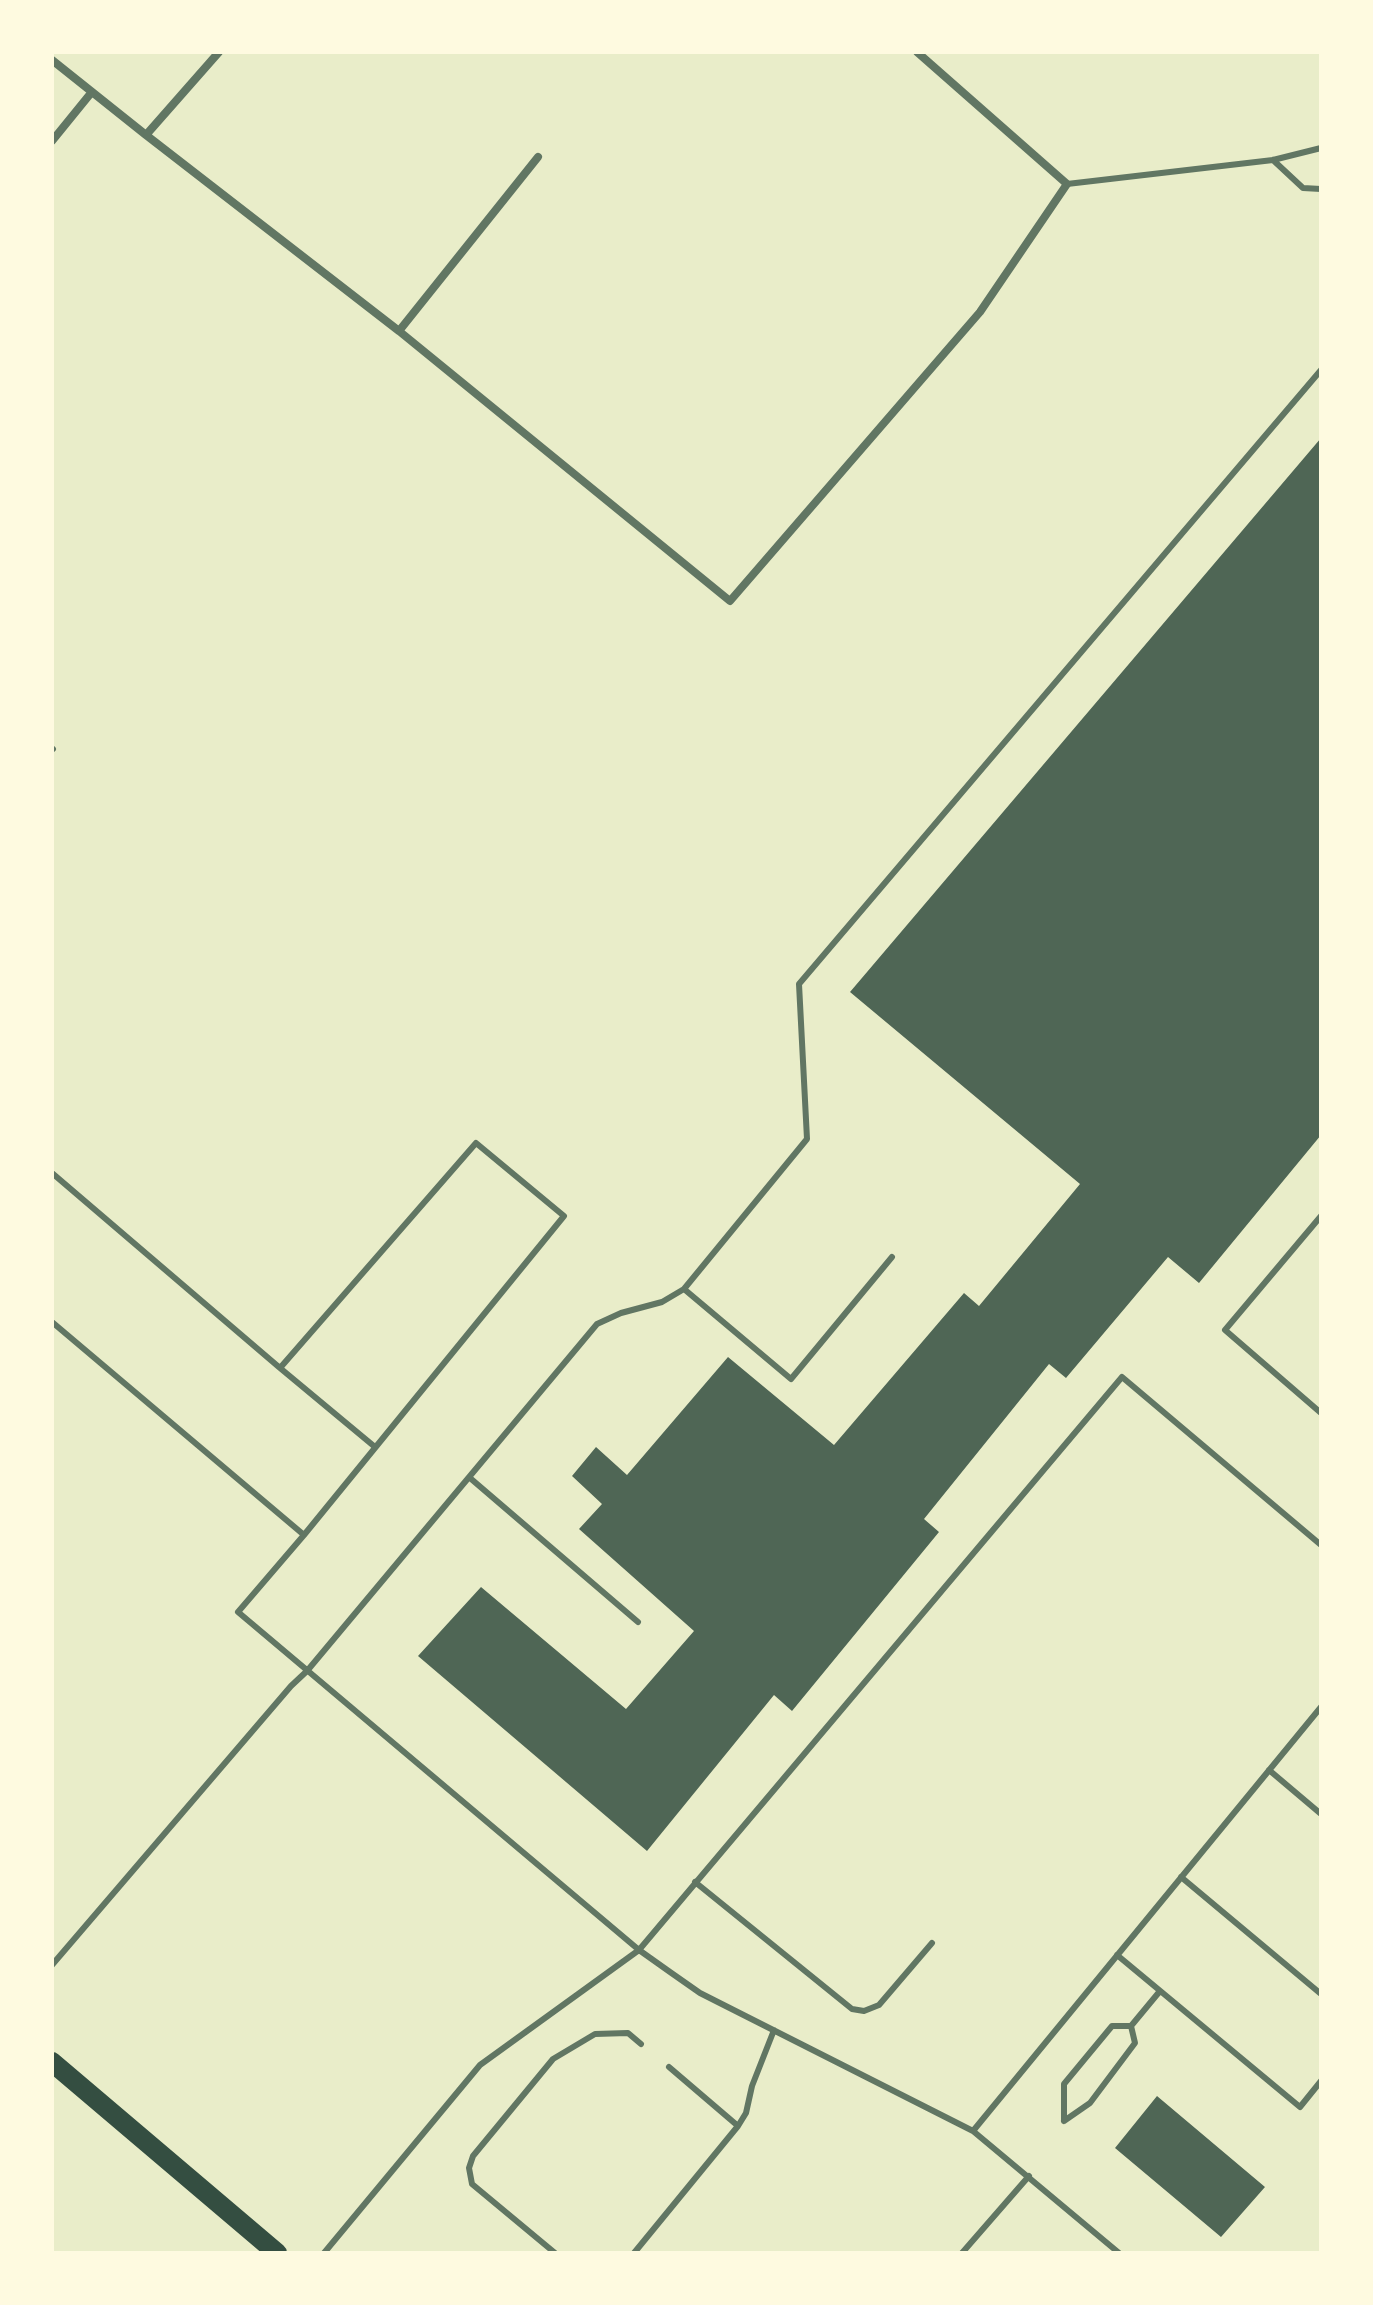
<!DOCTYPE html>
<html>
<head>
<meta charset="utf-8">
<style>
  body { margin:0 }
  #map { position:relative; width:1373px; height:2305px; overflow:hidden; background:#e9edc9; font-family:Roboto,sans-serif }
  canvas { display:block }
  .frame { position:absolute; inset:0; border:54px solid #fefae0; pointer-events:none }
</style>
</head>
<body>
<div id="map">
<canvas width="1373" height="2305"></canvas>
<div class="frame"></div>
</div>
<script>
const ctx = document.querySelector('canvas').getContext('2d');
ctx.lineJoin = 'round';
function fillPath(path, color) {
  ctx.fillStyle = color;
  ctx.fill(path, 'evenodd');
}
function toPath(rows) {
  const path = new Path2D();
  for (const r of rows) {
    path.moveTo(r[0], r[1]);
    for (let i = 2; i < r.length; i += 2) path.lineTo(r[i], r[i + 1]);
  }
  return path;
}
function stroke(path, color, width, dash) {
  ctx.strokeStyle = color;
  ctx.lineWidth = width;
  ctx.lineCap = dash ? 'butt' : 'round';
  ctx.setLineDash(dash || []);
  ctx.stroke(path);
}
fillPath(toPath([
  [1321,438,1321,1135,1199,1283,1168,1257,1066,1378,1049,1364,924,1519,939,1532,792,1711,774,1695,647,1851,418,1656,481,1587,626,1709,694,1631,579,1529,602,1504,572,1476,596,1447,627,1475,728,1357,834,1445,964,1293,979,1306,1080,1184,850,992],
  [1157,2096,1265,2187,1221,2237,1115,2148]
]), '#4f6655');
stroke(toPath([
  [1273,160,1303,188,1321,189],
  [1067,184,1273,160,1321,148],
  [52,750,53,749],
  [52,1173,280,1368,476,1143,564,1216,304,1535,52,1322],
  [1321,1216,1225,1330,1321,1413],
  [684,1289,791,1379,892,1257],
  [280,1368,375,1447],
  [470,1478,638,1622],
  [304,1535,238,1612,639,1950,670,1972,700,1993,973,2131,1119,2253],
  [1269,1770,1321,1814],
  [1181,1877,1321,1994],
  [695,1882,852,2009,864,2011,879,2005,932,1943],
  [1117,1955,1300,2107,1321,2081],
  [52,1965,291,1686,307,1671,597,1324,621,1313,662,1302,684,1289,807,1139,799,984,1321,370],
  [1131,2026,1160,1991],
  [669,2067,738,2126],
  [1064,2121,1064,2084,1112,2026,1131,2026],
  [1064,2121,1090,2103,1135,2043,1131,2026],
  [973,2131,1321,1707],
  [324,2253,480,2065,639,1950,1122,1377,1321,1545],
  [555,2253,472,2184,469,2168,473,2156,553,2059,595,2034,628,2033,641,2044],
  [634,2253,738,2126,746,2113,752,2086,774,2030],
  [962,2253,1029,2176]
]), '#617663', 6);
stroke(toPath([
  [52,60,146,135,219,52],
  [146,135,399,331,730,601,980,312,1067,184,917,52],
  [52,141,91,93],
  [399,331,538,157]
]), '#617663', 8);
stroke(toPath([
  [52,2062,277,2253]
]), '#344e41', 20);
</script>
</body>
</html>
